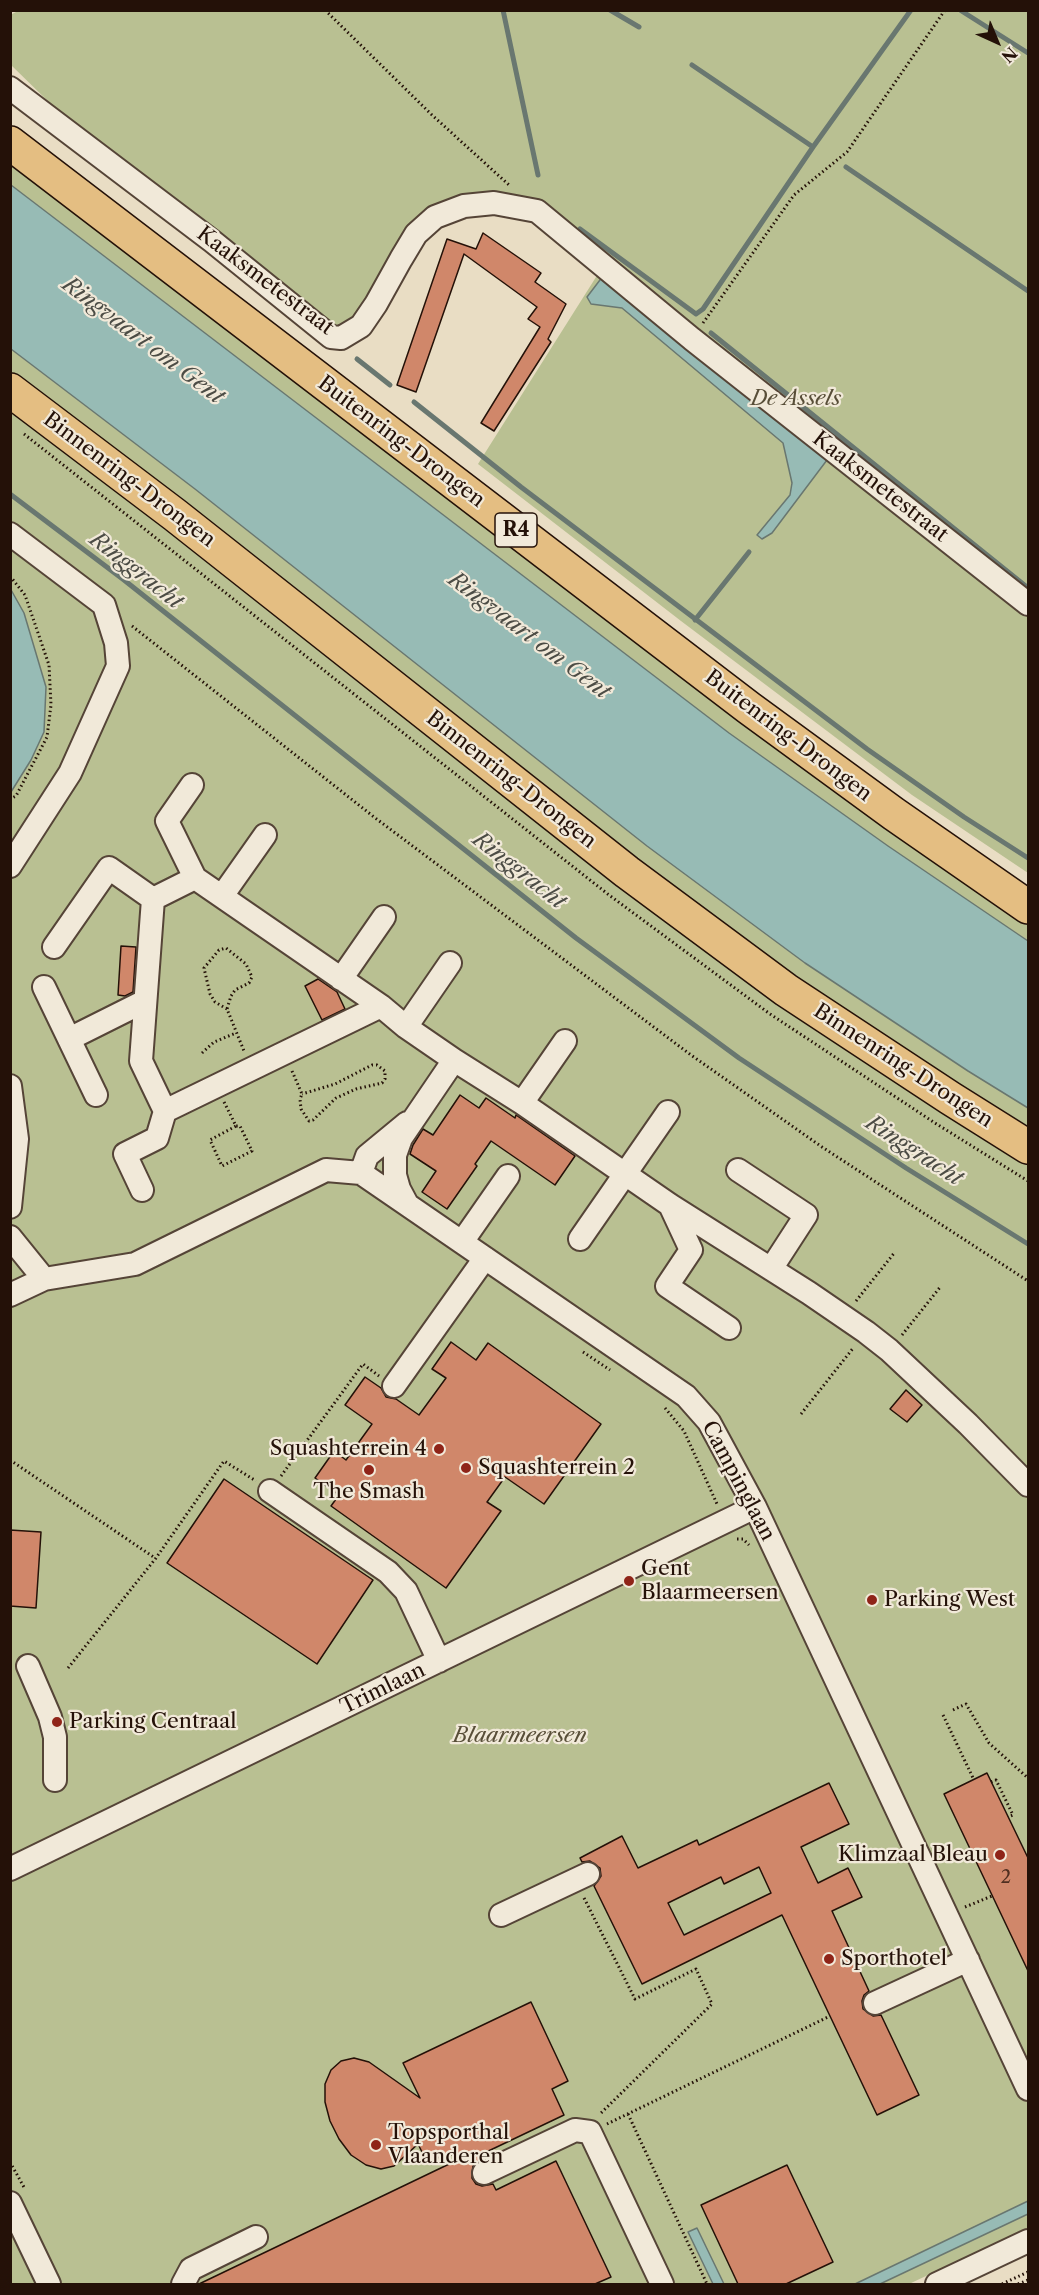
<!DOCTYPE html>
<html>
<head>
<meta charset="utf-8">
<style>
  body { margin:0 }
  #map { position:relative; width:1039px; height:2295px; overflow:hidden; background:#e9ddc4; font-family:"Libre Caslon Text",serif }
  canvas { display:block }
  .frame { position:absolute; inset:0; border:12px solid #241108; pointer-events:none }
  .north { position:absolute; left:967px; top:12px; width:60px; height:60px; -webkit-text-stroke:4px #f1e9d9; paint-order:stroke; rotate:136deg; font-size:16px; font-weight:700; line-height:24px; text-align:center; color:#241108 }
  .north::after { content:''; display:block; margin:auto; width:21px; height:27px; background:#241108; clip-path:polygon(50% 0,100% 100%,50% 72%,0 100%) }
</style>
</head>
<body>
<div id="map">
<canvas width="1039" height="2295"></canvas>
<div class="frame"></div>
<div class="north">N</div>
</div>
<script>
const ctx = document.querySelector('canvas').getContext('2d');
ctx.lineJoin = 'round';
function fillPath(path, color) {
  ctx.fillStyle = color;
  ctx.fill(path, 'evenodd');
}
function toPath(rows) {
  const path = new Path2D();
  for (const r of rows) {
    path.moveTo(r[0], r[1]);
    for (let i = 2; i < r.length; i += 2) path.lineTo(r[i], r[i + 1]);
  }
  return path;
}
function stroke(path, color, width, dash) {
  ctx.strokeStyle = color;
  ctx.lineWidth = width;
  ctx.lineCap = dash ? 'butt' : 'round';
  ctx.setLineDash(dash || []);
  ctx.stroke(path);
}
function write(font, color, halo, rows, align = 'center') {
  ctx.font = font + ' "Libre Caslon Text",serif';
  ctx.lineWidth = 4.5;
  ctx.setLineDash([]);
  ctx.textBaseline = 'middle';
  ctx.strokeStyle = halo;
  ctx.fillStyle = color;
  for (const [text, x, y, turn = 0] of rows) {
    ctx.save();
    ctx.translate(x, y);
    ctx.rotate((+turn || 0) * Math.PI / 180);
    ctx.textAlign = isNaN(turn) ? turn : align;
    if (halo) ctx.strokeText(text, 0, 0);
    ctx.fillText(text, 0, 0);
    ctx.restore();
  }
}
fillPath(toPath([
  [20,10,1028,11,1028,873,912,795,681,621,478,464,603,266,537,211,435,217,341,338,74,130,55,108,11,65,10,15],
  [10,159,1028,922,1028,941,888,846,729,733,11,185],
  [11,349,195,489,805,963,968,1071,1028,1108,1028,2228,909,2284,11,2284]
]), '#b9c092');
const water = toPath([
  [11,185,729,733,888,846,1028,941,1028,1108,968,1071,805,963,647,846,195,489,11,349,11,185],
  [603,276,827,460,772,533,762,539,757,535,790,495,792,483,783,443,622,308,591,304,587,297,603,276],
  [10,588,24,613,46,687,44,732,31,760,11,792,10,588],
  [1028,2201,1028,2214,880,2284,855,2284,1028,2201],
  [697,2228,724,2284,713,2284,688,2232,697,2228]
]);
fillPath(water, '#97bbb5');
stroke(water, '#697770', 1.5);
stroke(toPath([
  [503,10,538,175],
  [610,10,639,27],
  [960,10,1028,53],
  [692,65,813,147],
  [846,167,1028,291],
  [580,229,696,314,703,309,813,147,911,10],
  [711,333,1028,588],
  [357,359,390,385],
  [414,402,521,487,867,749,964,817,1028,858],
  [10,494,124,580,576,938,739,1058,906,1168,1028,1244],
  [695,620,749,552]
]), '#697770', 5);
const building = toPath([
  [483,233,541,273,535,282,566,304,548,339,551,342,494,431,481,423,540,327,528,319,537,307,464,254,416,392,397,385,447,239,476,249,483,233],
  [121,946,136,947,133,992,125,996,118,995,121,946],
  [318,979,337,992,345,1009,322,1020,305,986,318,979],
  [460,1095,479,1108,486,1098,515,1118,516,1115,575,1156,555,1185,491,1141,475,1164,477,1166,447,1209,422,1192,436,1171,410,1154,413,1145,423,1129,433,1135,460,1095],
  [451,1342,476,1360,488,1343,601,1424,544,1504,505,1477,487,1502,501,1511,446,1588,331,1506,339,1495,315,1478,334,1451,346,1460,372,1424,345,1405,365,1377,381,1388,386,1397,396,1399,419,1415,446,1378,432,1369,451,1342],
  [906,1390,922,1405,907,1422,890,1409,906,1390],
  [224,1479,373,1580,317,1664,167,1563,224,1479],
  [10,1530,41,1532,36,1608,10,1606,10,1530],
  [987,1773,1029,1860,1029,1973,944,1794,987,1773],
  [829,1783,849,1824,801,1847,818,1883,848,1868,862,1897,832,1911,869,1991,864,1995,862,2001,863,2009,873,2016,881,2015,919,2095,877,2115,782,1915,642,1984,594,1886,601,1876,600,1868,590,1861,582,1862,580,1858,622,1836,638,1868,697,1840,699,1845,829,1783],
  [759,1867,771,1893,684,1935,668,1903,721,1877,724,1884,759,1867],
  [531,2002,568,2081,552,2089,564,2115,480,2155,482,2159,473,2166,472,2178,476,2184,482,2186,493,2184,496,2190,556,2161,611,2277,595,2284,199,2284,470,2154,469,2152,426,2160,418,2144,394,2166,381,2169,366,2165,351,2155,339,2139,330,2121,325,2102,325,2084,331,2070,341,2061,354,2058,369,2062,420,2098,403,2063,531,2002],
  [787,2165,833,2262,786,2284,738,2284,701,2205,787,2165]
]);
fillPath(building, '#d0876a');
stroke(building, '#241108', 1.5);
const minor = toPath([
  [10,88,212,241,331,337,341,338,361,326,376,304,401,259,416,234,435,217,464,206,494,203,537,211,692,339,1028,604],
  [10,534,104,605,116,643,118,666,70,773,10,866],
  [192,785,167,821,195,878,381,1006,406,1027,454,1060,401,1138,395,1155,395,1175,399,1189,407,1204],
  [195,878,153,899,141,1061,165,1111,381,1006],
  [222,896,265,835],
  [54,947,109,868,153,899],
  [341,979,384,917],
  [44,987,96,1095],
  [406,1027,450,963],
  [69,1039,145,1001],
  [454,1060,522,1103,670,1205,809,1293,866,1332,889,1350,968,1424,1028,1485],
  [10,1086,17,1139,10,1207],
  [522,1103,565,1041],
  [738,1170,806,1215,771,1269],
  [361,1173,367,1156,407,1123],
  [142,1190,125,1154,157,1138,165,1111],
  [670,1205,691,1250,667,1286,729,1328],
  [10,1237,44,1279],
  [580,1239,668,1112],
  [462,1242,508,1176],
  [10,1295,44,1279,135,1264,326,1170,361,1173,686,1396,709,1422,755,1507,1028,2089],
  [394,1386,485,1258],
  [270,1491,388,1572,406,1591,439,1661],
  [28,1666,50,1717,55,1737,55,1780],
  [10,1869,755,1507],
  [501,1915,588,1874],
  [875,2003,968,1960],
  [484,2173,575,2130,590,2132,662,2284],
  [10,2203,49,2284],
  [183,2284,191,2269,256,2237],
  [937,2284,1028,2241]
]);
const highway = toPath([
  [10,143,749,708,894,814,1028,907],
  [10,390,175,515,627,872,786,990,950,1098,1028,1147]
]);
stroke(minor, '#554437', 26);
stroke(highway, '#241108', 36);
stroke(toPath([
  [325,10,432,115,509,185],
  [703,323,794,195,847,152,945,10],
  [24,434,609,895,770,1014,935,1123,1028,1181],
  [10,576,25,595,49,665,51,705,47,737,16,796,10,799],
  [132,626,374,817,691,1055,822,1147,1028,1281],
  [227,1009,215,1002,210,994,204,968,219,950,226,948,246,964,252,977,249,983,235,990,231,996,227,1009,244,1051],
  [202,1053,214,1042,236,1033],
  [292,1071,302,1094,300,1099,301,1109,309,1121,313,1120,336,1098,356,1089,382,1083,385,1079,385,1071,377,1065,372,1065,335,1084,302,1094],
  [224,1102,236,1126,240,1126,252,1151,222,1166,210,1140,236,1126],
  [856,1301,895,1252],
  [902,1335,941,1286],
  [583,1352,610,1370],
  [665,1408,684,1431,717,1504],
  [801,1414,854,1347],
  [10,1460,155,1558],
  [281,1476,363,1364,379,1376],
  [737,1539,743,1539,749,1545],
  [68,1668,156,1558,224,1461,256,1481],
  [953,1710,966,1704,989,1743,1028,1778],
  [943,1715,974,1780],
  [991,1782,996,1780,1013,1815,1008,1817],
  [584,1898,635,1999,696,1969,712,2004,599,2115],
  [965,1907,992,1896],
  [628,2114,707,2284],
  [607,2124,830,2016],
  [10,2162,25,2189],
  [1002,2284,1028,2272],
  [1018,2284,1028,2280]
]), '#241108', 3, [1.5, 3]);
stroke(minor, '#f1e9d9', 22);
stroke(highway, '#e4be82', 33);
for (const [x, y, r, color] of [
  [439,1449,6,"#8f2418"],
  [466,1468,6,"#8f2418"],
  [369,1470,6,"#8f2418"],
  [629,1581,6,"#8f2418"],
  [872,1600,6,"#8f2418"],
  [57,1722,6,"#8f2418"],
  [1000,1855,6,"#8f2418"],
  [829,1959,6,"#8f2418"],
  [376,2145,6,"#8f2418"]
]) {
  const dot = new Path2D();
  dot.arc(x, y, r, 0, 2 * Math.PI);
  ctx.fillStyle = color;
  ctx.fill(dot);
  stroke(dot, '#f1e9d9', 2);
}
write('18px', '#4f2e20', null, [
  ["2",1006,1878]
]);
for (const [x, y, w] of [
  [516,530,42]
]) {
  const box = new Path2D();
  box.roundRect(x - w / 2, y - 17, w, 34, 4.5);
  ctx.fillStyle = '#f1e9d9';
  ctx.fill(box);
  stroke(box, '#241108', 1.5);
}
write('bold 20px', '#241108', null, [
  ["R4",516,530]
]);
write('21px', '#241108', '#f1e9d9', [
  ["Kaaksmetestraat",265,281,37],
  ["Buitenring-Drongen",401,442,37],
  ["Binnenring-Drongen",129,480,37],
  ["Kaaksmetestraat",880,487,38],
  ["Buitenring-Drongen",788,736,37],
  ["Binnenring-Drongen",511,780,38],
  ["Binnenring-Drongen",903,1066,33],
  ["Campinglaan",738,1481,62],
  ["Trimlaan",383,1689,-26]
]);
write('italic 21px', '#584e38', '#f1e9d9', [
  ["De Assels",796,399],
  ["Blaarmeersen",520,1736]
]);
write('21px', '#241108', '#f1e9d9', [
  ["Squashterrein 4",427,1449,"right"],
  ["Squashterrein 2",478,1468],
  ["The Smash",369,1492,"center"],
  ["Gent",641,1569],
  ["Blaarmeersen",641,1593],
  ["Parking West",884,1600],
  ["Parking Centraal",69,1722],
  ["Klimzaal Bleau",988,1855,"right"],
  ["Sporthotel",841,1959],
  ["Topsporthal",388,2133],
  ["Vlaanderen",388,2157]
], 'left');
write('italic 22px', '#4c4c45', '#f1e9d9', [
  ["Ringvaart om Gent",143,341,37],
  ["Ringgracht",136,571,38],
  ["Ringvaart om Gent",529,636,37],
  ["Ringgracht",519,871,38],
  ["Ringgracht",914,1151,33]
]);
</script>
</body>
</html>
